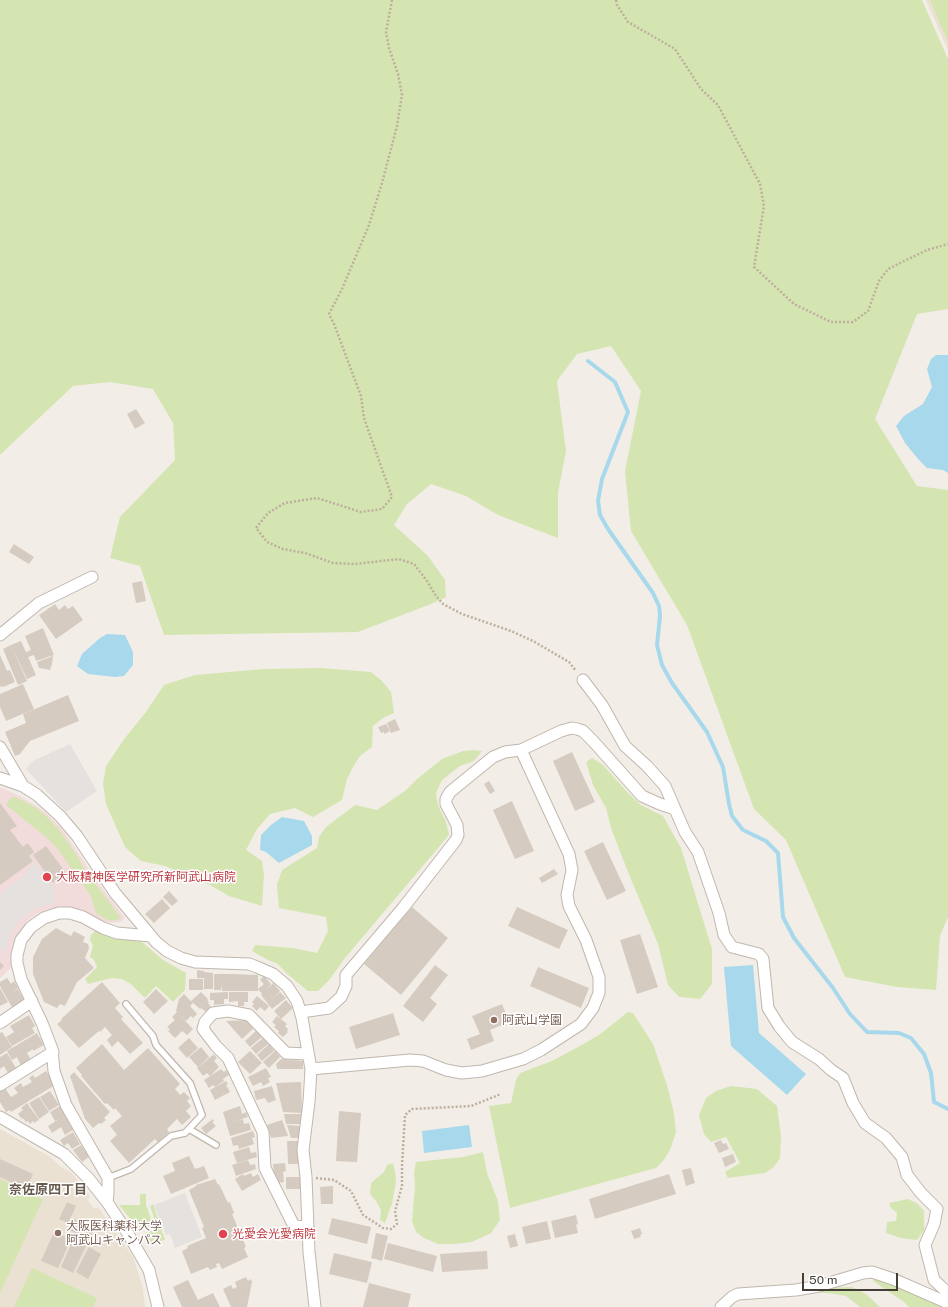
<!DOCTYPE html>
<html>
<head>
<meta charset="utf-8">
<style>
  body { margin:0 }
  #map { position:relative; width:948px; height:1307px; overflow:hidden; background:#f2eee7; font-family:"Public Sans",sans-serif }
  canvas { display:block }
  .scale { position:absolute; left:802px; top:1273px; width:96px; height:18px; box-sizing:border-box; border:2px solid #453e36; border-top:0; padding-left:5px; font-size:12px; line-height:14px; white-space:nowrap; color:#453e36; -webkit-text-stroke:3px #fff; paint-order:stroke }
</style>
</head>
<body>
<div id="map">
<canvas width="948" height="1307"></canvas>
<div class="scale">50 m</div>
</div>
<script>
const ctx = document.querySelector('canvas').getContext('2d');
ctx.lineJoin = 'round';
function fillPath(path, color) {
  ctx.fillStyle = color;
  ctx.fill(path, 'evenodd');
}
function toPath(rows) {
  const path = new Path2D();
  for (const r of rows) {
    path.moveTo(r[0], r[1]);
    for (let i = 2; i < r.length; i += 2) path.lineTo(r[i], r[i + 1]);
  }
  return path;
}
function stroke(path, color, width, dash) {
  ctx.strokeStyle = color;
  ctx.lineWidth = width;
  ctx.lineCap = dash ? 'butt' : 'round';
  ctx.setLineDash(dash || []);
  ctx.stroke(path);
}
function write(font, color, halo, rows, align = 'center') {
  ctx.font = font + ' "Public Sans","Noto Sans JP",sans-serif';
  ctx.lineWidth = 3;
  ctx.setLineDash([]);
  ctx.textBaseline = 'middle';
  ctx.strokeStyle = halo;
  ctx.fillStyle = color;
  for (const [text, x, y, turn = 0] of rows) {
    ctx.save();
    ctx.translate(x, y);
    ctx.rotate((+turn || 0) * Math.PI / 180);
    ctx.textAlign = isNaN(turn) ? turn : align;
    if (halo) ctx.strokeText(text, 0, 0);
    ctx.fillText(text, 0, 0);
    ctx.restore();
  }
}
fillPath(toPath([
  [926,0,948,0,948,50],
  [0,1129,49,1156,61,1167,71,1172,90,1196,88,1200,94,1209,98,1207,133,1257,143,1288,145,1307,0,1307]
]), '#ebe1d2');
fillPath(toPath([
  [0,787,20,796,33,804,46,813,62,829,99,884,125,918,120,922,109,923,85,911,66,907,52,908,38,913,27,921,19,932,13,945,12,967,0,978]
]), '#f2dbdb');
fillPath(toPath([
  [0,0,922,0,948,59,948,309,917,314,875,419,917,486,948,490,948,917,940,936,936,990,897,987,845,977,786,840,754,809,687,625,631,531,625,471,641,391,611,346,577,354,557,381,566,451,558,493,558,538,498,515,466,496,431,484,407,504,394,525,428,556,445,580,446,597,431,604,358,632,164,635,140,566,110,558,120,517,175,460,173,423,153,389,110,382,73,386,0,455],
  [930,0,948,0,948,42],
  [321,668,371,672,382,681,391,692,394,713,383,718,373,726,372,747,360,756,353,767,347,779,342,800,313,817,295,808,270,814,257,829,246,850,262,861,264,875,262,906,229,896,210,885,165,866,141,861,125,847,106,804,103,784,106,766,125,738,146,712,164,685,195,675,263,669],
  [475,750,482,751,474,761,460,766,442,780,436,793,438,805,446,822,449,835,345,958,330,979,318,991,308,991,286,973,278,964,268,960,252,951,255,945,293,948,317,953,328,931,326,917,279,908,277,885,282,870,317,848,319,837,326,827,355,805,377,810,405,791,417,779,442,759,463,751],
  [592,758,603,765,628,793,641,805,663,816,681,848,712,949,712,984,700,999,679,997,668,985,658,944,626,867,611,828,606,808,593,785,586,762],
  [13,796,35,807,48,818,60,831,78,857,85,870,121,918,113,921,107,920,96,913,91,896,57,848,46,837,6,805,8,801],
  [95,931,104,934,141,941,163,960,186,973,185,990,173,1002,156,986,145,998,131,984,122,979,112,978,88,984,85,979,97,967,94,960,90,957,93,945,90,940,91,935],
  [628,1012,633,1013,653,1044,667,1085,674,1113,676,1132,670,1150,663,1161,656,1168,510,1208,489,1106,511,1103,516,1080,520,1073,552,1061,578,1047,599,1035],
  [731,1086,757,1089,777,1106,781,1136,780,1158,773,1168,765,1173,728,1178,725,1172,740,1163,726,1137,711,1142,704,1134,699,1115,706,1098,716,1091],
  [483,1152,487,1173,498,1201,500,1220,491,1233,472,1242,454,1244,438,1244,424,1238,416,1232,412,1221,415,1186,414,1173,416,1162,463,1157],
  [393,1163,395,1171,396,1182,392,1204,385,1223,380,1220,381,1210,376,1201,370,1194,371,1183,384,1172,387,1165],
  [0,1179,43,1199,0,1293],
  [140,1194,146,1194,146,1205,154,1227,145,1229,137,1227,119,1205,140,1205],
  [908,1199,918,1204,924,1211,924,1230,917,1240,901,1238,886,1233,887,1222,896,1221,897,1213,891,1208,889,1203],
  [153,1204,165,1240,151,1243,145,1233,158,1229,150,1206],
  [32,1268,97,1298,93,1307,14,1307],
  [875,1278,879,1278,948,1307,909,1307,904,1302,873,1281],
  [852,1287,866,1294,880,1307,860,1307,846,1296,835,1294,817,1292,818,1290,827,1288]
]), '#d4e5b2');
fillPath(toPath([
  [70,744,97,791,66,812,26,769,33,761],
  [35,863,53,887,54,902,33,909,21,919,16,924,9,937,5,952,0,947,0,894,29,872,27,869],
  [185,1193,202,1237,175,1248,170,1234,166,1235,154,1205]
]), '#e4e1df');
fillPath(toPath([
  [936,355,948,355,948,473,943,470,927,468,919,460,905,443,896,426,904,416,923,404,932,387,927,369,931,359],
  [107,634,125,635,133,652,133,665,124,676,115,677,88,674,77,666,82,654,100,638],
  [282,817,304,821,312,836,312,845,279,863,266,852,260,850,261,835,271,825],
  [753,965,759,1033,806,1074,787,1095,731,1046,724,967],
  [469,1125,472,1147,424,1153,422,1131]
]), '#a7d8ec');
stroke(toPath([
  [588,361,615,382,628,412,602,479,598,501,600,515,608,529,653,593,659,606,660,616,657,645,662,665,672,683,707,732,723,767,729,804,732,816,743,830,766,841,778,853,783,917,794,938,833,988,850,1014,867,1032,899,1033,911,1038,924,1054,931,1073,934,1102,948,1109]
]), '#a7d8ec', 4);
fillPath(toPath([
  [136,409,145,423,135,429,127,414],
  [14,544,34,557,29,564,9,552],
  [142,581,146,601,136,603,132,583],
  [55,604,59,610,65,605,68,609,73,606,83,620,56,639,39,615],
  [43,628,54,655,36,661,34,655,28,657,26,652,31,650,25,636],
  [21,641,36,675,27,679,11,645],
  [11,645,27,681,18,685,3,649],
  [0,655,7,671,10,670,15,682,3,687,2,686,0,687],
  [53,656,52,664,50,670,39,668,37,662],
  [23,684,34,709,6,721,0,707,0,694],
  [68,695,79,721,30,741,20,754,15,756,5,732,26,723,23,714],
  [395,719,400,730,391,733,387,723],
  [386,724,390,731,384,734,384,732,381,733,378,727],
  [572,752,595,802,575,811,553,761],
  [489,781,495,791,490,794,484,784],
  [512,801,534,851,515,859,493,810],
  [0,803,17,826,10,830,23,847,28,843,34,852,29,856,33,861,0,885],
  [603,842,626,891,607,900,584,851],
  [46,846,66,873,53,883,33,855],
  [554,869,558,874,542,883,539,878],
  [169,891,178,901,172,906,163,897],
  [162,899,170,908,154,923,145,914],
  [412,907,448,938,401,995,364,964],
  [517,907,568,930,559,949,508,926],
  [56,928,71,936,74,931,85,937,83,942,88,944,89,948,85,958,94,968,77,982,65,1006,60,1004,57,1008,44,1002,33,974,33,957,42,939],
  [640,934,658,987,637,994,620,940],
  [0,962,4,966,0,970],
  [435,965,448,975,430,998,437,1004,423,1022,403,1006],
  [538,967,589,988,581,1008,530,986],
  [197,970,204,971,204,972,213,973,213,989,204,989,204,978,197,978],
  [214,974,231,974,231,983,231,974,258,975,258,991,222,991,222,985,221,990,214,990],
  [264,976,271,984,265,991,273,983,280,991,271,1000,280,992,286,998,272,1009,261,995,262,994,258,989,264,984,260,980],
  [7,978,11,984,14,981,18,988,13,992,18,989,25,1002,13,1009,0,986,0,982],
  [189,979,203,979,203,990,189,990],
  [102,982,120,1003,115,1008,123,1017,121,1019,143,1043,130,1054,118,1041,112,1047,107,1040,112,1035,105,1027,100,1032,99,1031,79,1048,57,1024,62,1020,61,1019],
  [0,988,8,1002,0,1006],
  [156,989,168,1001,154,1014,143,1002],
  [201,992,208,999,207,1000,209,1002,208,1003,211,1007,206,1012,201,1008,200,1009,191,1001],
  [228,992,228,999,224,999,224,1004,214,1005,214,1000,210,1000,210,993],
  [229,992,248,992,248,1002,244,1002,244,1006,238,1006,238,1001,229,1002],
  [184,994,193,1003,190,1006,197,1014,193,1018,191,1016,186,1021,176,1011,179,999],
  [257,996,269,1006,265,1011,260,1007,257,1011,252,1006,254,1004,252,1002],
  [286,1000,293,1008,281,1019,274,1011],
  [502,1004,509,1022,490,1030,494,1041,471,1050,467,1039,480,1034,472,1016],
  [177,1012,193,1029,187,1035,182,1031,175,1038,168,1031,170,1029,167,1027,175,1020,172,1017],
  [393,1013,400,1035,356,1049,349,1027],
  [29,1015,35,1026,32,1028,35,1033,12,1046,6,1037,14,1032,10,1026],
  [277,1016,287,1024,285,1026,288,1029,287,1031,288,1032,283,1037,278,1033,279,1031,274,1027,276,1025,272,1022],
  [249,1020,255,1027,242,1039,226,1021],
  [257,1030,262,1037,250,1047,245,1041],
  [2,1032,12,1047,0,1055,0,1033],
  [37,1033,44,1045,33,1051,33,1049,27,1053,31,1060,21,1066,17,1057,12,1060,7,1051],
  [189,1038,198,1048,187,1058,178,1048],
  [263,1038,268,1044,256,1054,251,1048],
  [102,1044,124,1070,148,1048,180,1084,175,1089,180,1095,184,1092,190,1098,187,1101,191,1106,186,1111,191,1117,182,1125,177,1119,167,1129,169,1132,158,1142,155,1139,129,1163,110,1141,117,1135,110,1126,122,1116,115,1108,114,1110,107,1103,105,1104,81,1076,82,1075,76,1068],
  [269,1044,274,1051,262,1061,257,1055],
  [201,1047,209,1057,198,1067,189,1057],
  [250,1051,262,1063,250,1074,238,1062],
  [275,1051,280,1057,269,1068,263,1062],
  [7,1053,16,1068,8,1073,4,1066,0,1069,0,1057],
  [214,1054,217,1058,214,1061,219,1067,210,1076,207,1073,203,1076,197,1068],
  [281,1059,303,1061,303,1069,277,1069,276,1064],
  [266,1068,271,1077,268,1078,270,1082,263,1086,261,1082,253,1086,248,1077],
  [221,1069,224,1072,226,1070,229,1075,223,1079,224,1081,215,1087,213,1085,209,1088,204,1080],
  [46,1071,55,1085,11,1112,10,1110,6,1112,0,1102,0,1091,5,1088,11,1097,18,1093,14,1088,21,1083,23,1087,32,1082,29,1078,33,1075,35,1078],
  [74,1072,110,1112,104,1118,106,1120,101,1124,99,1123,93,1128,85,1119,70,1076],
  [226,1081,228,1084,226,1085,230,1092,215,1100,210,1090],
  [301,1082,302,1113,283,1112,276,1083],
  [272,1086,276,1100,268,1103,265,1098,256,1100,254,1091],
  [50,1091,59,1105,49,1111,40,1097],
  [39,1097,49,1112,39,1119,29,1103],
  [27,1103,39,1120,34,1123,33,1121,30,1124,28,1121,26,1122,23,1118,22,1119,18,1114,23,1110,21,1108],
  [60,1106,73,1130,65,1135,61,1127,52,1133,48,1126,59,1119,55,1121,50,1112],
  [240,1106,242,1114,246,1112,248,1117,232,1122,243,1119,244,1124,249,1123,251,1130,230,1136,223,1112],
  [339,1111,361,1113,357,1162,336,1161],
  [284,1114,302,1114,302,1124,286,1124],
  [213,1119,214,1121,212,1122,216,1126,206,1134,201,1128],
  [282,1120,288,1136,271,1138,267,1125],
  [287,1125,301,1126,300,1138,291,1138],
  [253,1131,255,1137,252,1138,254,1144,239,1149,238,1145,233,1146,231,1138],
  [73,1132,80,1144,72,1149,68,1143,64,1146,60,1140],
  [721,1140,723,1144,726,1143,729,1149,719,1153,714,1143],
  [287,1141,300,1141,300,1164,288,1164],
  [81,1145,89,1157,82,1162,73,1150],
  [249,1147,251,1153,256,1152,257,1157,237,1163,233,1152],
  [733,1154,736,1162,725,1167,722,1158],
  [189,1156,195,1169,204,1166,209,1178,171,1194,163,1176,175,1171,172,1163],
  [0,1159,33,1174,26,1189,0,1177],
  [248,1160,250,1165,255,1164,256,1169,236,1176,232,1165],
  [285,1163,286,1171,283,1172,284,1182,278,1183,277,1177,274,1176,273,1164],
  [691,1168,695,1183,686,1186,682,1170],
  [251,1173,253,1177,258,1174,261,1180,242,1191,235,1179,243,1174,244,1176],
  [669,1174,676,1194,595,1219,589,1199],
  [286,1177,301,1177,301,1189,286,1189],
  [215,1179,218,1185,219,1184,228,1203,230,1202,234,1213,232,1214,246,1247,244,1248,248,1257,222,1269,219,1263,216,1264,217,1267,210,1270,208,1267,191,1274,182,1251,188,1248,187,1246,206,1238,202,1228,204,1227,189,1190,196,1186,196,1185],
  [333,1186,333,1204,321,1204,320,1187],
  [67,1202,76,1206,68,1223,59,1219],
  [576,1215,578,1224,576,1225,578,1233,555,1238,551,1221],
  [332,1218,371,1227,367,1244,328,1234],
  [74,1219,95,1228,89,1240,69,1230],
  [547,1221,551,1239,526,1244,522,1227],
  [640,1228,642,1234,640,1235,641,1237,634,1239,631,1231],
  [54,1232,71,1239,58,1268,41,1261],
  [376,1233,388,1236,382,1261,371,1258],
  [515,1234,518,1246,510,1248,507,1236],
  [73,1240,86,1246,73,1273,61,1267],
  [388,1243,437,1256,433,1272,384,1259],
  [89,1247,101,1254,88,1279,76,1272],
  [487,1251,488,1269,442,1272,440,1254],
  [334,1253,372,1262,367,1283,329,1274],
  [246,1277,248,1281,251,1279,252,1282,247,1307,231,1307,223,1289,231,1285,233,1289,237,1287,235,1282],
  [188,1280,198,1300,213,1293,220,1307,182,1307,173,1287],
  [369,1283,411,1294,408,1307,363,1307]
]), '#d6cbc0');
const service = toPath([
  [189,1129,216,1145],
  [108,1178,131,1169,171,1136,185,1133,202,1115,190,1083,156,1045,153,1036,126,1004]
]);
const minor = toPath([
  [0,635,39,603,92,577],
  [583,680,602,705,625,746,647,766,665,786,685,832,698,852,719,913,724,935,732,947,759,954,763,959,768,1008,779,1026,792,1042,819,1059,831,1070,843,1078,853,1103,865,1123,886,1138,902,1157,907,1175,921,1193,937,1209,934,1224,925,1245,934,1280,948,1293],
  [0,747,23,786],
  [0,778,23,786,37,795,60,816,77,836,115,893,156,942,167,951,181,958,195,962,249,964,257,967,273,974,287,986,297,1001,302,1018,311,1069,309,1102,303,1150,306,1177,309,1252,315,1307],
  [301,1012,329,1008,341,997,346,986,346,975,403,908,456,840,458,835,457,825,446,804,446,799,450,792,493,757,505,752,521,750,561,731,572,728,577,729,583,731,593,741,642,796,660,804,675,809],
  [0,1023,32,1001],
  [308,1054,286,1053,249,1015,228,1011,213,1013,205,1022,203,1029,216,1046,228,1058,263,1132,265,1168,294,1226,308,1227],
  [311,1069,410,1060,423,1061,446,1070,462,1073,482,1071,523,1059,541,1050,581,1024,593,1008,599,993,599,977,586,940,569,906,567,895,572,870,569,854,521,750],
  [0,1085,53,1052],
  [0,1117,64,1154,89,1179,107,1202,127,1232,149,1270,158,1307],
  [107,1202,108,1193,108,1178,66,1105,54,1071,52,1049,42,1023,21,979,17,963,17,955,21,940,31,927,44,918,59,913,70,913,83,917,103,928,117,933,151,936],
  [721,1307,732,1297,738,1294,796,1290,819,1286,863,1273,872,1272,893,1279,948,1303]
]);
stroke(service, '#c0b7ad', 8);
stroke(minor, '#c0b7ad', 13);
stroke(toPath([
  [392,0,386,32,389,48,398,74,402,95,397,126,382,183,369,225,342,289,329,314,334,324,361,396,364,418,392,497,382,509,361,512,317,498,285,503,268,513,256,528,267,542,283,549,305,553,333,563,355,564,399,559,414,564,427,581,436,596,443,604,462,614,511,631,533,641,569,662,576,671],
  [616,0,617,5,628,22,675,49,701,89,718,105,760,184,764,206,754,267,794,304,831,322,853,322,868,311,879,281,888,269,927,250,948,244],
  [316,1178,334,1180,351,1191,363,1215,383,1228,391,1229,397,1224,395,1211,402,1186,402,1165,405,1115,412,1109,471,1106,501,1094]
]), '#beae9c', 2.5, [2, 2]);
stroke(service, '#fff', 5.5);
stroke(minor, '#fff', 11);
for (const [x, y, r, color] of [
  [47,877,5,"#e0444e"],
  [494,1020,4,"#8d6e63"],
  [58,1233,4,"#8d6e63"],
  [223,1234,5,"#e0444e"]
]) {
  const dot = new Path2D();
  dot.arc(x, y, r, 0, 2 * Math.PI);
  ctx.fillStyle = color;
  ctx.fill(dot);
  stroke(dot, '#fff', 1.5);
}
write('12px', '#be3a42', '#fff', [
  ["大阪精神医学研究所新阿武山病院",56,877],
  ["光愛会光愛病院",232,1234]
], 'left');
write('12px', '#785e54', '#fff', [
  ["阿武山学園",502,1020],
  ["大阪医科薬科大学",66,1226],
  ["阿武山キャンパス",66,1240]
], 'left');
write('bold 13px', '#675a4e', '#fff', [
  ["奈佐原四丁目",48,1190]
]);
</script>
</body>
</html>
